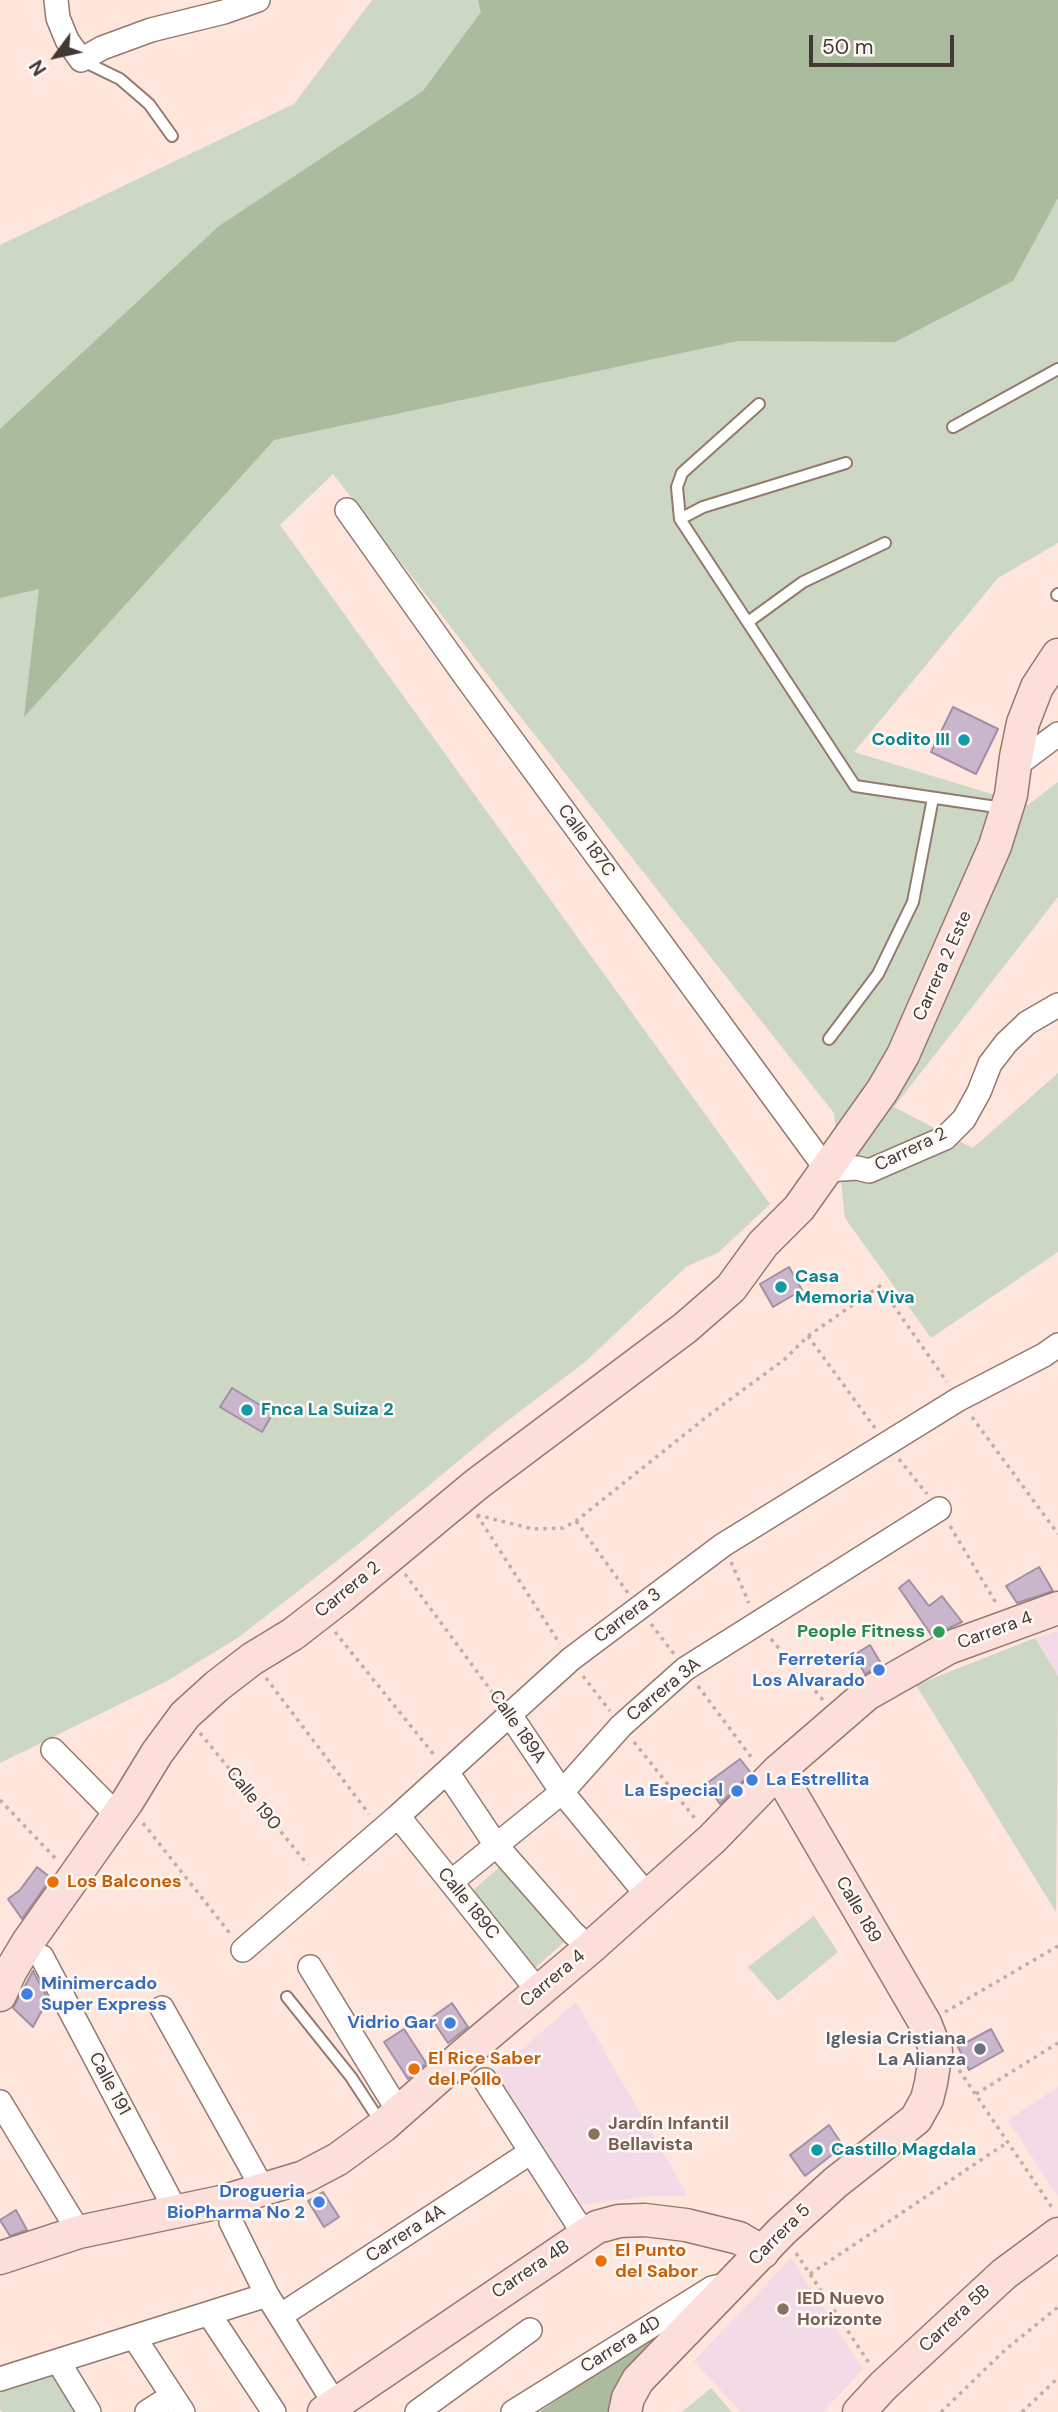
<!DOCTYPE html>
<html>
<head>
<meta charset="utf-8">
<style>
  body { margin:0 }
  #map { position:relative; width:1058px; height:2412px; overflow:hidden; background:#ffe6dd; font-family:"DM Sans",sans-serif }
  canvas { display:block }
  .north { position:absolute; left:21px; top:21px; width:70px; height:70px; -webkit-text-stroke:5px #fef8f5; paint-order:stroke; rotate:237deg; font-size:19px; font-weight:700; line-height:28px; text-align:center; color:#443834 }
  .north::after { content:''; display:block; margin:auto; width:24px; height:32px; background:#443834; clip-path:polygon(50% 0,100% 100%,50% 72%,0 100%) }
  .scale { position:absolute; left:809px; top:35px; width:145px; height:32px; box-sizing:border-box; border:4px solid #443834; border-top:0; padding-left:9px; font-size:21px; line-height:24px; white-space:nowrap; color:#443834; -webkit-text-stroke:5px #fef8f5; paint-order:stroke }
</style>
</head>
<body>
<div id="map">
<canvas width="1058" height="2412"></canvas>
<div class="north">N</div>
<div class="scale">50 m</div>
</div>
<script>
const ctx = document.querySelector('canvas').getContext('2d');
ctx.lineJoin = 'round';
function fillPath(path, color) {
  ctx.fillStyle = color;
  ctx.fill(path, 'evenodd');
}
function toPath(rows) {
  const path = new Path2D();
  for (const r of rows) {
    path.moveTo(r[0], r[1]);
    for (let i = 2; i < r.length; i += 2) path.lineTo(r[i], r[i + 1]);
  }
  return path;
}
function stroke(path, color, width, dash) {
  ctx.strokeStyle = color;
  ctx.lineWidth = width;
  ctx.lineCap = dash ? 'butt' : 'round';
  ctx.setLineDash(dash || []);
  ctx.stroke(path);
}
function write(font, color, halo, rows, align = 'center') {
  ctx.font = font + ' "DM Sans",sans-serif';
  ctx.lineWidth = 5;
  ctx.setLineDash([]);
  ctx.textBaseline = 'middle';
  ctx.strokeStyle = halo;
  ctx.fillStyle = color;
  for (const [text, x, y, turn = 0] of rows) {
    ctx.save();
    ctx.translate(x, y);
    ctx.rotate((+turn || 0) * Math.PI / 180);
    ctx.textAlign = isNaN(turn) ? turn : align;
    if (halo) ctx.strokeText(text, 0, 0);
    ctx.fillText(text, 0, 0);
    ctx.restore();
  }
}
fillPath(toPath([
  [1058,1631,1058,1676,1035,1638],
  [576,2002,688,2196,650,2196,582,2205,495,2072],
  [1058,2087,1058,2194,1057,2195,1008,2120],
  [791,2258,863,2369,823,2412,741,2412,694,2361]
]), '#f2dbe6');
fillPath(toPath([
  [372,0,1058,0,1058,543,998,578,854,752,1028,805,1058,782,1058,897,894,1107,973,1148,1058,1073,1058,1252,931,1338,845,1218,834,1113,504,696,333,474,280,525,770,1204,719,1252,686,1267,585,1362,498,1428,356,1546,239,1637,167,1681,0,1763,0,245,294,104],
  [1035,1638,1058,1676,1056,1912,916,1685],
  [502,1865,564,1942,533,1970,473,1890],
  [814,1916,838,1952,778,2001,748,1967],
  [53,2374,77,2412,2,2412,0,2409,0,2392],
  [711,2388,732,2412,682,2412]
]), '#ccd7c4');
fillPath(toPath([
  [478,0,1058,0,1058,198,1013,281,895,342,738,341,274,440,24,717,39,589,0,598,0,429,219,226,423,91,481,12],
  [674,2322,616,2412,539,2412]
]), '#abbb9e');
const building = toPath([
  [953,707,998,729,976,774,931,752,953,707],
  [789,1267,802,1290,773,1307,760,1284,789,1267],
  [232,1388,273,1413,262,1432,220,1407,232,1388],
  [1039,1567,1053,1591,1017,1603,1006,1586,1039,1567],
  [909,1580,929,1606,942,1596,962,1622,932,1636,899,1588,909,1580],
  [870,1645,882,1665,865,1674,854,1655,870,1645],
  [740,1759,751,1773,720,1804,706,1784,740,1759],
  [37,1867,51,1878,22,1919,8,1899,20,1890,37,1867],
  [33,1971,48,1999,33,2027,13,2008,33,1971],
  [452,2003,468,2027,448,2043,431,2018,452,2003],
  [404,2029,426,2063,408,2079,384,2042,404,2029],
  [991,2029,1003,2051,969,2070,958,2047,991,2029],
  [829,2125,843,2146,805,2176,790,2155,829,2125],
  [323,2192,339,2217,324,2227,308,2201,323,2192],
  [16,2210,27,2230,10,2236,0,2220,16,2210]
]);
fillPath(building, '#c9b6cd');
stroke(building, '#a18fa5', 2);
const lane = toPath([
  [81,60,120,79,149,104,172,136],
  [759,404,682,473,677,487,680,519,855,786,1003,808],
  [953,427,1058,369],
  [680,519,703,507,846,463],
  [1057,595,1058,594],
  [748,622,803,582,885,543],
  [829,1039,878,974,913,902,933,798],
  [287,1997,351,2077,381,2123]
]);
const street = toPath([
  [56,0,58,18,67,40,81,60,102,48,151,30,224,12,258,0],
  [347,510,465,676,827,1170,857,1168,869,1171,945,1138,964,1119,979,1092,990,1064,1006,1043,1027,1023,1058,1005],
  [1014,767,1058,734],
  [510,1715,562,1792,647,1895],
  [53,1750,117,1815],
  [447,1772,496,1845,573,1933,590,1948],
  [398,1816,538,1991],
  [451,1882,562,1792,621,1726,685,1669,939,1509],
  [243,1950,398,1816,571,1659,723,1545,959,1399,1044,1355,1058,1345],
  [42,1957,176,2211],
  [310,1967,399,2112],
  [162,2008,263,2189],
  [485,2080,584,2234],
  [0,2102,79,2232],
  [231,2222,267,2295,335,2404],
  [209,2314,274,2412],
  [280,2316,531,2152],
  [134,2337,183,2412],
  [58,2361,89,2412],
  [0,2379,267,2295],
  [147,2412,172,2396],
  [417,2412,530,2330],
  [513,2412,712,2288,721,2286]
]);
const secondary = toPath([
  [0,1995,10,1972,28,1942,127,1802,157,1753,185,1715,217,1686,252,1659,293,1634,342,1596,477,1484,685,1328,731,1288,763,1244,799,1208,882,1091,903,1055,995,846,1011,795,1016,757,1023,723,1037,687,1058,655],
  [0,2258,79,2232,221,2202,304,2177,338,2159,383,2126,467,2052,590,1948,712,1839,778,1771,867,1694,948,1648,1058,1608],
  [324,2412,597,2227,619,2221,645,2220,686,2225,739,2238,763,2252],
  [625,2412,628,2398,638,2380,782,2231,835,2183,916,2119,927,2099,931,2083,936,2051,925,2023,778,1771],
  [859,2412,883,2386,1004,2274,1058,2234]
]);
stroke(lane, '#93796e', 14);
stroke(street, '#93796e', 26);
stroke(secondary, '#93796e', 35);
stroke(toPath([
  [808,1336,875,1428],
  [972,1417,1058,1534],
  [899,1459,927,1494],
  [477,1515,533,1529,563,1528,576,1521,709,1415,785,1359,808,1336,880,1286,947,1382],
  [477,1515,560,1644],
  [576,1521,628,1593],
  [950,1526,996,1603],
  [731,1562,749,1603],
  [405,1574,498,1700],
  [651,1624,674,1654],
  [335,1632,435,1756],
  [771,1639,823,1700],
  [583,1676,610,1711],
  [266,1678,369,1814],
  [698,1686,754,1761],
  [200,1733,308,1865],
  [634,1742,697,1821],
  [0,1800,57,1860],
  [143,1823,232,1936],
  [945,2012,1058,1946],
  [959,2070,1053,2209],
  [976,2094,1058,2043],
  [796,2253,871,2366],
  [810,2274,1008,2142],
  [941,2412,1005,2350,1058,2307],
  [1022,2412,1058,2378]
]), '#c2ada6', 3.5, [3.5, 5]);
stroke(lane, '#fff', 10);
stroke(street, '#fff', 23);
stroke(secondary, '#fcdfda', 32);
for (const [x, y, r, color] of [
  [964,740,7,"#0f9aa8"],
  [781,1287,7,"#0f9aa8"],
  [247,1410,7,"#0f9aa8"],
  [939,1632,7,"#2e9e5b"],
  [879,1670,7,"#3f7fe0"],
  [752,1780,7,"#3f7fe0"],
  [737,1791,7,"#3f7fe0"],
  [53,1882,7,"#e8710a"],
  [27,1994,7,"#3f7fe0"],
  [450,2023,7,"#3f7fe0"],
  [980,2049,7,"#6b7280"],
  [414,2069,7,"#e8710a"],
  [594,2134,7,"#8d6e63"],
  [817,2150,7,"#0f9aa8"],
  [319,2202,7,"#3f7fe0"],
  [601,2261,7,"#e8710a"],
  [783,2309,7,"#8d6e63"]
]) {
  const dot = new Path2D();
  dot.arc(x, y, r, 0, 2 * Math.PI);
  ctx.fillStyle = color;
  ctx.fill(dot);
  stroke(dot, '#fef8f5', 2.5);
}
write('bold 18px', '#0d838f', '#fef8f5', [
  ["Codito III",950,740,"right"],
  ["Casa",795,1277],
  ["Memoria Viva",795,1298],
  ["Fnca La Suiza 2",261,1410],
  ["Castillo Magdala",831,2150]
], 'left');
write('18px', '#443834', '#fef8f5', [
  ["Calle 187C",586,841,54],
  ["Carrera 2 Este",943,966,-66],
  ["Carrera 2",911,1150,-26],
  ["Carrera 2",348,1590,-39],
  ["Carrera 3",628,1616,-37],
  ["Carrera 4",995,1631,-20],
  ["Carrera 3A",664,1690,-39],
  ["Calle 189A",517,1727,55],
  ["Calle 190",253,1799,51],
  ["Calle 189C",468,1904,51],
  ["Calle 189",858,1910,60],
  ["Carrera 4",553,1979,-40],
  ["Calle 191",109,2084,62],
  ["Carrera 4A",406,2234,-33],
  ["Carrera 5",780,2235,-45],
  ["Carrera 4B",531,2270,-34],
  ["Carrera 5B",955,2319,-43],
  ["Carrera 4D",621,2345,-32]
]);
write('bold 18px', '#27864d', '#fef8f5', [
  ["People Fitness",925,1632]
], 'right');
write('bold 18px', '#366cbe', '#fef8f5', [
  ["Ferretería",865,1660],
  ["Los Alvarado",865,1681],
  ["La Estrellita",766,1780,"left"],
  ["La Especial",723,1791],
  ["Minimercado",41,1984,"left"],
  ["Super Express",41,2005,"left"],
  ["Vidrio Gar",436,2023],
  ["Drogueria",305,2192],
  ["BioPharma No 2",305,2213]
], 'right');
write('bold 18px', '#c56008', '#fef8f5', [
  ["Los Balcones",67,1882],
  ["El Rice Saber",428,2059],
  ["del Pollo",428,2080],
  ["El Punto",615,2251],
  ["del Sabor",615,2272]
], 'left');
write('bold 18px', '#5b616d', '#fef8f5', [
  ["Iglesia Cristiana",966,2039],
  ["La Alianza",966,2060]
], 'right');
write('bold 18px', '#785e54', '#fef8f5', [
  ["Jardín Infantil",608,2124],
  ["Bellavista",608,2145],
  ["IED Nuevo",797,2299],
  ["Horizonte",797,2320]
], 'left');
</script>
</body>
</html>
